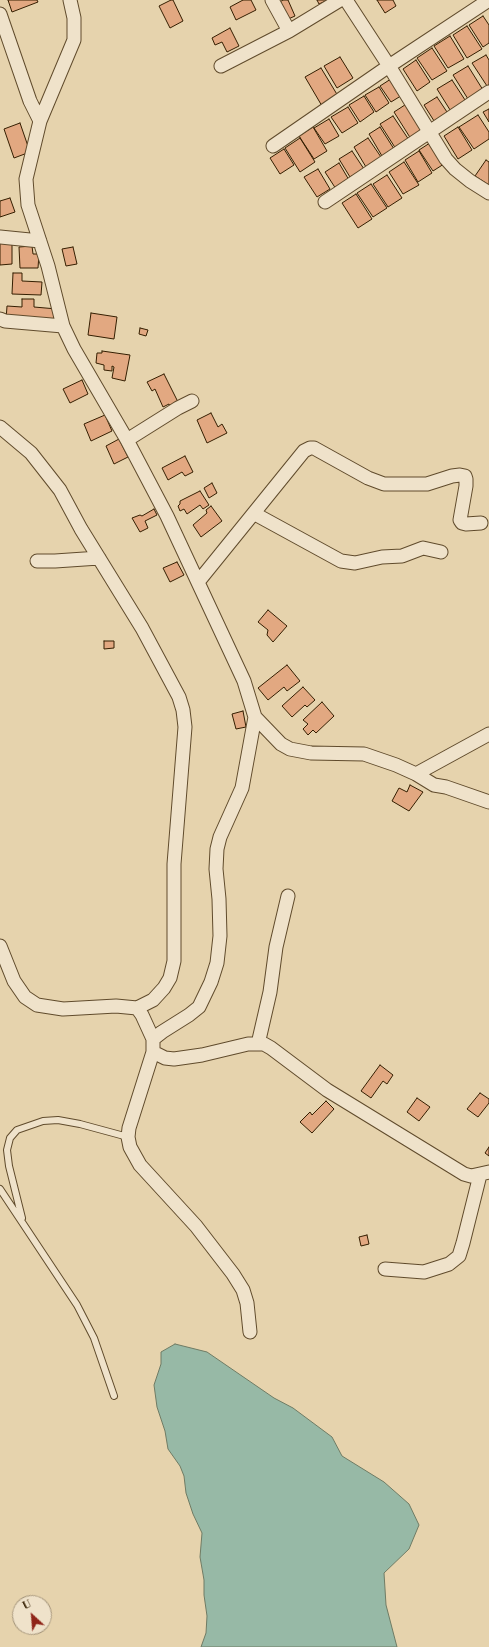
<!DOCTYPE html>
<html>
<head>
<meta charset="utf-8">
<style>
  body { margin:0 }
  #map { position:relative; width:489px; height:1647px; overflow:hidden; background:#e6d3ad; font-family:"Libre Bodoni",serif }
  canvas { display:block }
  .north { position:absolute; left:12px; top:1595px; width:40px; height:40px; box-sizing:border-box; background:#efe2ca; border:1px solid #a4947a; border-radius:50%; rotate:334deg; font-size:11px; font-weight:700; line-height:16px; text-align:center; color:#341e01 }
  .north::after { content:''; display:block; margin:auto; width:14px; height:18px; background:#8f2418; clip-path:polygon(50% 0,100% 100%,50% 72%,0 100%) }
</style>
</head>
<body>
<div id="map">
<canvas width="489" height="1647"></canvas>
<div class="north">U</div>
</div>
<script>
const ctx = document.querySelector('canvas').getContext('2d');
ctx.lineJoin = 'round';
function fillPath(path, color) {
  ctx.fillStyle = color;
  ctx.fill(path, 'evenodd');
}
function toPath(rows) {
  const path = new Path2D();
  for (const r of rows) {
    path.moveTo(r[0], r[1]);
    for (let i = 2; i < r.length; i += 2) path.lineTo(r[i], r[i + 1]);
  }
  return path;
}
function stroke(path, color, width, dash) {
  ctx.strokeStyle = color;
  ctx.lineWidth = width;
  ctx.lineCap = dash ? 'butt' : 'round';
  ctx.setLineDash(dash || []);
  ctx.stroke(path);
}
const water = toPath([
  [175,1344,207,1352,274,1398,293,1408,332,1437,342,1456,384,1482,409,1504,419,1525,409,1549,384,1573,386,1605,397,1647,201,1647,206,1633,207,1616,204,1595,204,1580,200,1557,202,1533,193,1514,186,1493,184,1476,180,1466,168,1449,165,1431,157,1407,154,1385,161,1364,161,1352,175,1344]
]);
fillPath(water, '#97b9a6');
stroke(water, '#6f7b64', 1);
const building = toPath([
  [8,0,37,0,38,2,12,12,8,0],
  [171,0,173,0,183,21,170,28,159,6,171,0],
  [243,0,251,0,256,10,236,20,230,7,243,0],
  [283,0,288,0,295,16,286,20,278,3,283,0],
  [317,0,328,0,319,4,317,0],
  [377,0,393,0,396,6,385,13,377,0],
  [483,16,489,25,489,43,483,47,469,25,483,16],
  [467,26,482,49,467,58,453,35,467,26],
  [230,28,239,46,227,52,222,42,215,45,212,38,230,28],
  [450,36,464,59,448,68,434,46,450,36],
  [432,48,447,71,432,80,417,58,432,48],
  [486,55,489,60,489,85,487,86,472,63,486,55],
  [340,57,353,78,337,88,324,66,340,57],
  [416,60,430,82,417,91,403,69,416,60],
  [468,66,483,90,468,99,453,75,468,66],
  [321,68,338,96,322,106,305,77,321,68],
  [394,77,404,94,391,102,380,86,394,77],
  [452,80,467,103,452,113,437,89,452,80],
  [379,87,389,103,376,112,365,95,379,87],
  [364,96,374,112,360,122,349,105,364,96],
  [437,97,449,115,436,124,424,105,437,97],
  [408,103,425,130,411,139,394,112,408,103],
  [348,107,358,123,342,133,331,117,348,107],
  [489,109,489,122,483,112,489,109],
  [478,115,489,132,489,139,474,149,459,127,478,115],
  [393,116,409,140,396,149,380,124,393,116],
  [329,119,339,136,325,144,314,128,329,119],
  [20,123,30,152,14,158,4,129,20,123],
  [313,127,327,151,314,159,299,136,313,127],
  [380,127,394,149,382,156,369,134,380,127],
  [458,127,472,150,458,159,444,136,458,127],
  [300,138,315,162,300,172,285,148,300,138],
  [368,138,381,157,366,167,354,147,368,138],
  [433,141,447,162,433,171,419,150,433,141],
  [284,149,294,165,280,174,270,158,284,149],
  [352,151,364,169,350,177,339,159,352,151],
  [419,151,432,173,418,182,405,160,419,151],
  [486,160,489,162,489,185,475,176,486,160],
  [404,162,419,185,403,194,389,172,404,162],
  [339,163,349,180,336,189,325,172,339,163],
  [318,169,330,189,317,197,304,177,318,169],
  [387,175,402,198,388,207,373,184,387,175],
  [371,184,387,208,373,217,357,193,371,184],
  [356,194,372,219,358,228,342,203,356,194],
  [10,198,15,212,0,217,0,201,10,198],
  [0,243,12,243,12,264,0,265,0,243],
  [32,246,33,254,39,254,38,268,20,268,19,247,32,246],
  [73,247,77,264,66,266,62,249,73,247],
  [13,273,22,273,22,281,42,282,41,295,12,294,13,273],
  [22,299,34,299,34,307,57,309,56,323,6,320,7,306,22,307,22,299],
  [91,313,117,317,114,339,88,335,91,313],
  [140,328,148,330,146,336,139,334,140,328],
  [102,351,130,355,125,381,112,378,114,367,112,366,112,371,104,370,104,365,96,363,97,353,102,353,102,351],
  [164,374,178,402,170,406,169,404,163,407,155,389,152,391,147,382,164,374],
  [82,380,88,394,70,403,63,389,82,380],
  [211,413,218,427,222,424,227,433,207,443,197,420,211,413],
  [105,415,112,431,91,441,84,424,105,415],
  [119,439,128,457,114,464,106,446,119,439],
  [185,456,193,472,185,476,182,472,168,480,162,468,185,456],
  [212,483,217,493,209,498,204,488,212,483],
  [200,491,209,505,203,509,200,505,187,514,184,509,180,511,178,506,180,504,180,501,200,491],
  [211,506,222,521,201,537,193,525,207,513,206,510,211,506],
  [154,509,157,515,145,521,148,528,140,532,132,518,140,515,142,516,154,509],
  [177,562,184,575,170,582,163,568,177,562],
  [268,610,287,626,273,642,267,635,268,630,258,622,268,610],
  [104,641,114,641,114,648,104,649,104,641],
  [287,665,300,681,287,691,284,687,268,700,258,688,287,665],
  [303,687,315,700,307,707,305,705,292,717,282,706,303,687],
  [322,702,334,716,316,733,313,730,308,735,303,729,308,724,303,720,322,702],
  [243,711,246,727,236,729,232,714,243,711],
  [410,785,423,792,409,811,392,801,399,788,407,792,410,785],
  [380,1065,393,1075,387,1084,383,1081,371,1098,361,1091,380,1065],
  [480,1093,489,1099,489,1103,478,1117,467,1109,480,1093],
  [417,1098,430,1107,419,1121,407,1112,417,1098],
  [326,1101,334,1109,312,1133,300,1122,310,1112,312,1115,326,1101],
  [489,1147,489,1156,485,1153,489,1147],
  [367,1235,369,1244,361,1246,359,1237,367,1235]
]);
fillPath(building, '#e2a881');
stroke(building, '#341e01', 1);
const lane = toPath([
  [0,1189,77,1305,94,1338,114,1396],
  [22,1218,9,1166,7,1150,10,1138,17,1130,43,1121,58,1120,80,1124,128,1137]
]);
const street = toPath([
  [70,0,74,18,74,40,40,121,26,179,28,205,48,266,63,326,74,349,127,440,167,516,244,681,255,717,242,788,220,837,217,849,216,869,219,899,220,936,217,963,211,982,199,1007,189,1015,162,1032,153,1039,153,1052,165,1058,174,1059,202,1055,248,1044,264,1044,271,1048,327,1090,464,1174,471,1176,489,1172],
  [272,0,289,31],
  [346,0,389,66,446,159,455,169,470,181,489,193],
  [0,14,30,101,40,121],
  [221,66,289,31,340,0],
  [273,146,389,66,489,0],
  [325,202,489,92],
  [0,237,40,241],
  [0,319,5,321,63,326],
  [0,427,31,453,60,490,81,529,142,628,179,697,183,710,185,727,174,864,174,961,170,978,164,988,153,1000,137,1008],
  [127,440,178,408,192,401],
  [255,514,341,561,355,563,382,557,402,556,423,548,441,552],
  [37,561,55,561,99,558],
  [198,582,304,451,310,448,314,448,368,478,384,484,427,484,452,476,460,475,465,476,466,479,466,486,460,520,462,523,466,524,481,523],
  [255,717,281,744,290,749,311,753,364,754,396,765,416,774,489,734],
  [416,774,434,785,446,787,489,802],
  [0,946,14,981,25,997,37,1005,63,1009,116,1006,137,1008,142,1015,153,1039],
  [258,1044,270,992,276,947,288,896],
  [153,1052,129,1128,128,1137,130,1147,140,1165,196,1226,233,1274,243,1290,247,1303,250,1332],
  [385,1269,424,1272,449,1264,459,1256,463,1243,480,1175]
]);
stroke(lane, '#604b2c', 8);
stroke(street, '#604b2c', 15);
stroke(lane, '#efe2ca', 6);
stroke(street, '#efe2ca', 13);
</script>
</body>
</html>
